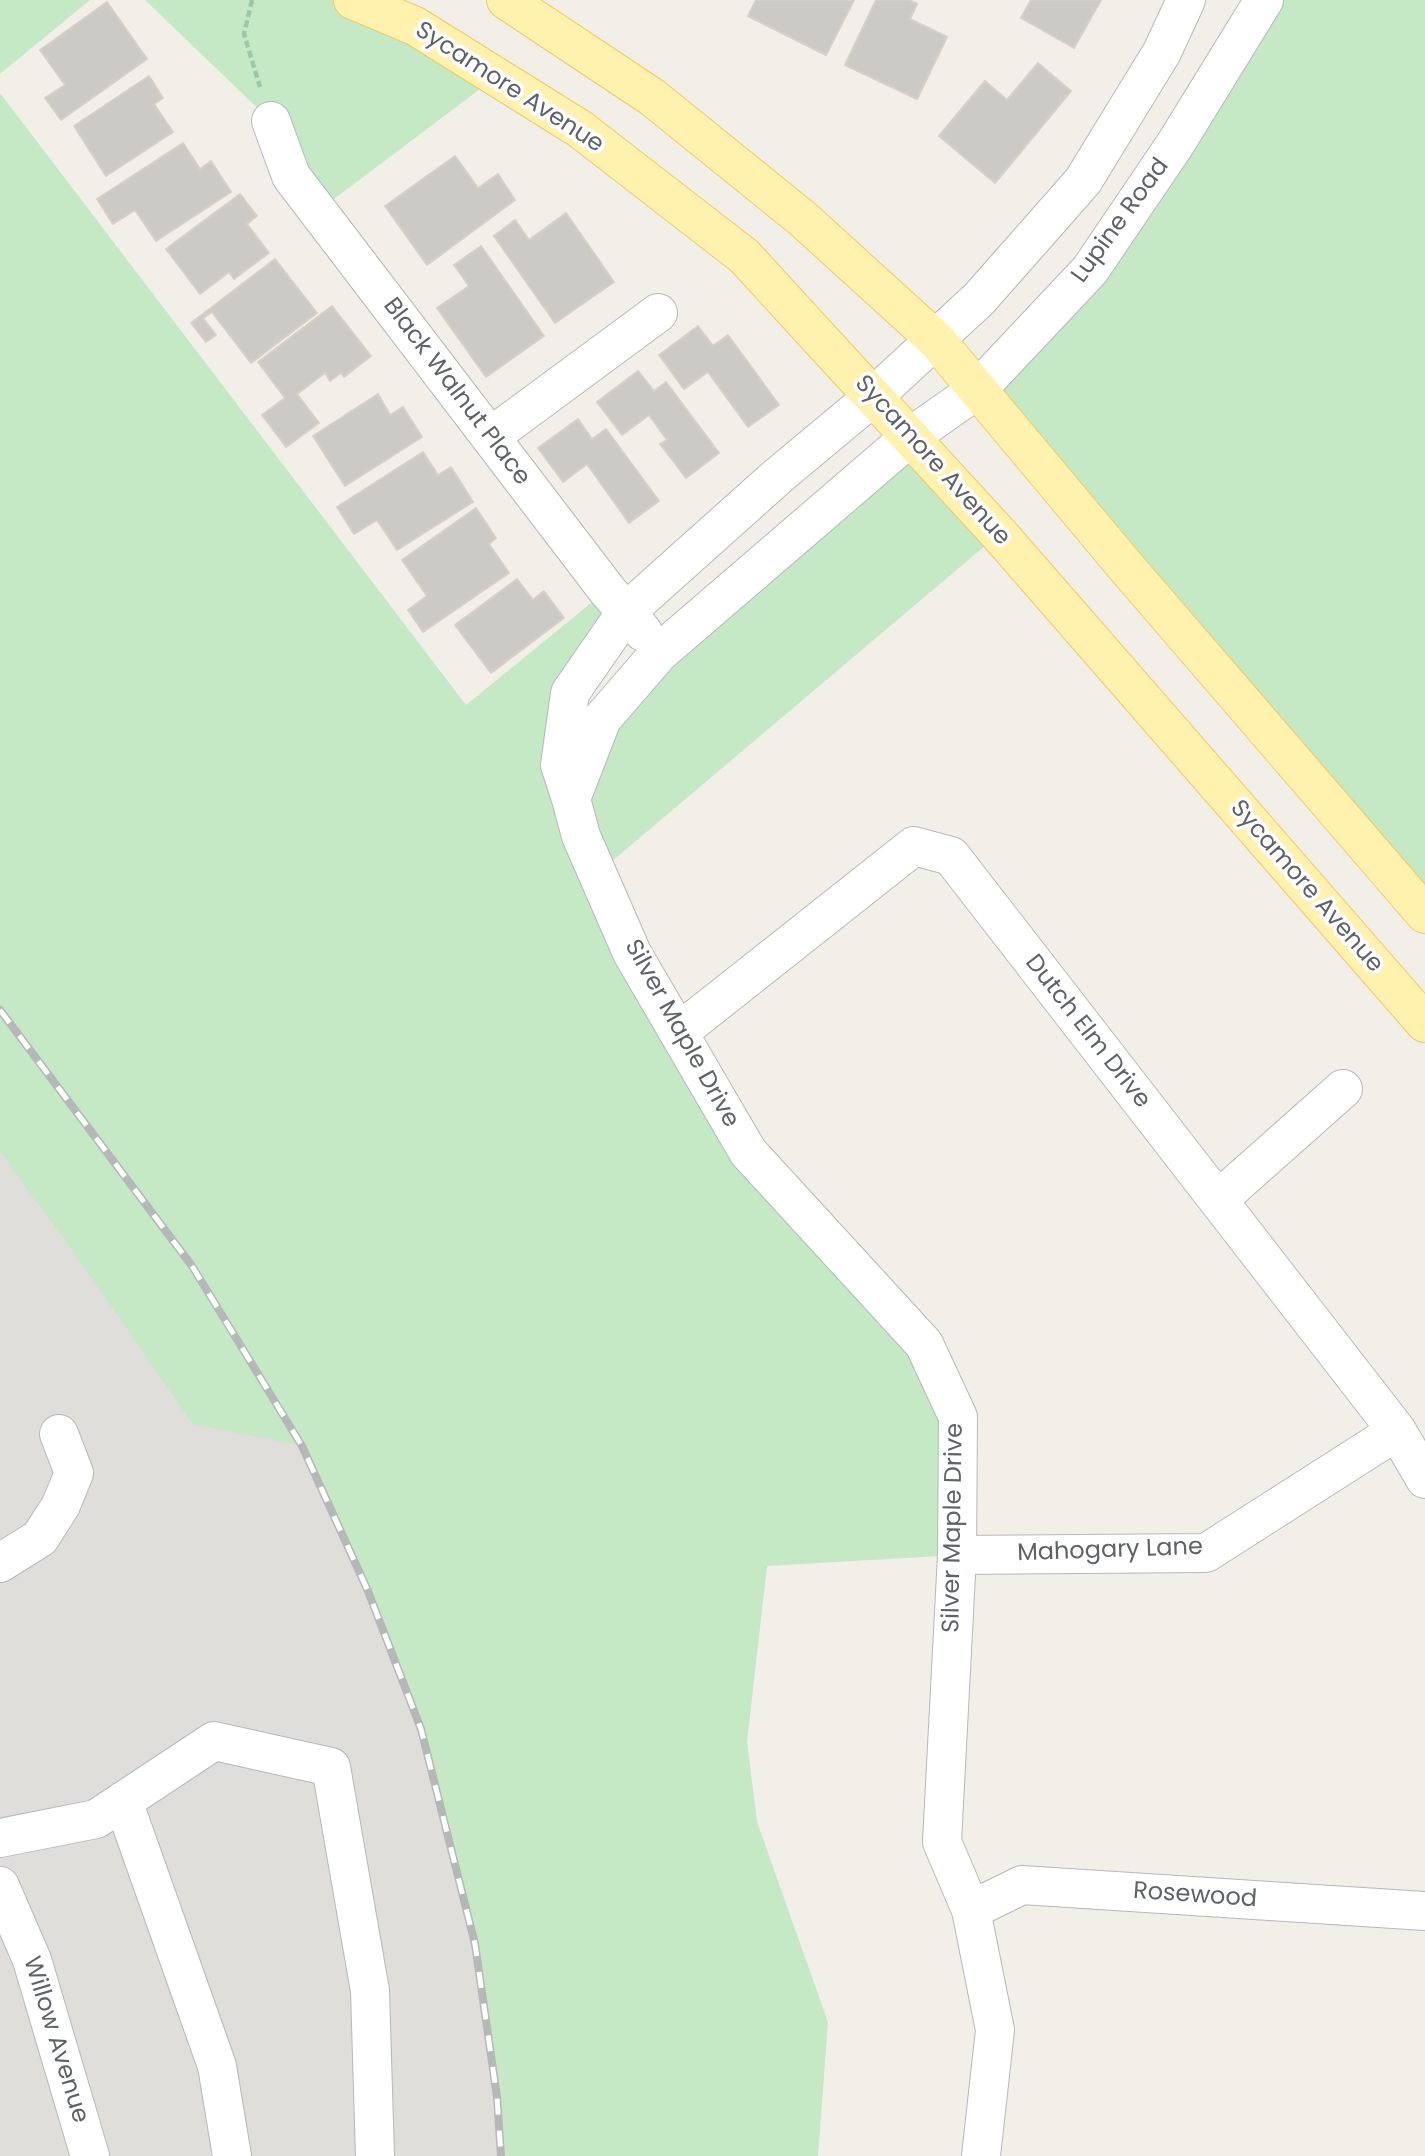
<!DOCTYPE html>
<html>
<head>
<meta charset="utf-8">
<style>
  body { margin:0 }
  canvas { display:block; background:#f1efe8 }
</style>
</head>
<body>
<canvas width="1425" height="2156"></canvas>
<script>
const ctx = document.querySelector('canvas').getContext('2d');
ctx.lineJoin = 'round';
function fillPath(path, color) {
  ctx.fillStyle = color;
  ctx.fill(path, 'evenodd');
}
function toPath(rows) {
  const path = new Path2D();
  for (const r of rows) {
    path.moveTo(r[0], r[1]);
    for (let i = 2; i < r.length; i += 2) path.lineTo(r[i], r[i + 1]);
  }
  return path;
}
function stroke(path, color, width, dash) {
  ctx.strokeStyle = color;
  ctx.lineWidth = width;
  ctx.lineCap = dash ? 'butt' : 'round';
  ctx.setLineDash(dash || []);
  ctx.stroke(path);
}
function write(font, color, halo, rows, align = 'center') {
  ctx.font = font + ' Poppins,sans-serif';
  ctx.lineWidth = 7;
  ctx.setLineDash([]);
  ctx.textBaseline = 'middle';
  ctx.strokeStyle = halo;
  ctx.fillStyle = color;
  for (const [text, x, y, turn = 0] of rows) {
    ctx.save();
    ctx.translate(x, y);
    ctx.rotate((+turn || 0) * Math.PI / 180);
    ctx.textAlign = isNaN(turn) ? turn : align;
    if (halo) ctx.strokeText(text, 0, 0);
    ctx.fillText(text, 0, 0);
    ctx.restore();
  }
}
fillPath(toPath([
  [0,1010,302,1446,368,1591,421,1729,475,1944,497,2097,501,2156,0,2156]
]), '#e0deda');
fillPath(toPath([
  [0,0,90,0,0,74],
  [145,0,353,0,496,77,318,211,271,121],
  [1264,0,1425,0,1425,914,978,389,1090,270],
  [0,93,466,705,607,590,626,612,570,693,602,719,910,437,999,534,598,873,679,1032,958,1417,957,1555,767,1566,747,1742,757,1822,828,2022,818,2156,501,2156,497,2097,475,1944,421,1729,368,1591,303,1446,193,1424,77,1257,0,1151]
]), '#c5e8c5');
const building = toPath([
  [756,0,854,0,826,55,748,16,756,0],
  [876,0,909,0,917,4,910,19,947,37,917,99,845,65,876,0],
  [1031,0,1101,0,1074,48,1021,18,1031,0],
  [107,2,147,59,61,120,45,98,65,85,40,50,107,2],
  [1038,63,1071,91,995,183,939,136,985,81,1007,100,1038,63],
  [149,76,163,98,154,104,173,132,106,176,74,126,149,76],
  [183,143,200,169,211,161,231,192,156,241,135,210,113,224,97,199,183,143],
  [455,156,478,188,498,174,515,200,427,265,385,206,455,156],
  [240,194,257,216,247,224,269,253,234,279,229,272,200,294,166,249,240,194],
  [566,213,614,282,555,323,494,236,515,220,529,240,566,213],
  [481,246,544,336,486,377,437,308,469,286,454,265,481,246],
  [275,259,317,313,251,363,212,312,203,318,216,335,206,342,191,323,275,259],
  [332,306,371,356,344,377,341,373,330,381,325,373,297,394,319,423,286,447,262,415,285,398,258,362,332,306],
  [698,326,713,346,728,335,779,405,748,427,708,372,684,389,659,355,698,326],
  [638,371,654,391,666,382,719,453,686,478,660,444,667,440,649,415,622,435,597,402,638,371],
  [378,394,390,415,403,407,422,437,345,486,313,436,378,394],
  [578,419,592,439,606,429,659,501,629,523,587,464,563,482,538,448,578,419],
  [423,452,438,475,451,467,473,502,397,550,377,520,354,534,337,507,423,452],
  [476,508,496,538,489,544,509,573,423,632,408,610,427,596,402,560,476,508],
  [517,579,533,600,544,591,564,618,491,673,455,625,517,579]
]);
fillPath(building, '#cccac5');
stroke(building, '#d6d1c6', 2);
const minor = toPath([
  [1186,0,1162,52,1083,181,979,299,874,396,778,476,626,612,570,693,560,765,571,799,602,719,659,653,910,437,978,389,1090,270,1176,143,1264,0],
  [271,121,291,176,607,590,643,632],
  [490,437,658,313],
  [571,799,581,836,632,953,748,1152,924,1344,958,1417,957,1555,942,1842,971,1910,995,2030,981,2156],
  [679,1032,914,846,951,856,1397,1431,1425,1479],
  [1218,1200,1343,1089],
  [957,1555,1206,1553,1397,1431],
  [0,1563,40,1538,61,1505,74,1473,59,1434],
  [123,1801,217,2066,232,2156],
  [0,1838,96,1819,214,1741,331,1767,370,1991,375,2156],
  [0,1886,32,1960,90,2156],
  [971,1910,1022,1885,1425,1911]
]);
const major = toPath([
  [353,0,415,26,580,129,744,256,999,534,1425,1023],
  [506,0,652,97,803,219,936,340,1126,567,1425,914]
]);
stroke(minor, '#b5b8bc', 40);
stroke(major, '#f2c960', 40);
stroke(toPath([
  [252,0,244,34,260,87]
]), '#9cc7a9', 4.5, [7, 3.5]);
stroke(minor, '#fff', 38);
stroke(major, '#fff2af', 38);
const rail = toPath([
  [0,1010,192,1266,302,1446,368,1591,421,1729,475,1944,497,2097,501,2156]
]);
stroke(rail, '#b6b7b8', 8);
stroke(rail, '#fff', 5, [16]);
write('24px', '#5f6368', '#fff', [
  ["Sycamore Avenue",509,88,33],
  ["Lupine Road",1121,221,-54],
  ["Black Walnut Place",456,392,53],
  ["Sycamore Avenue",932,461,48],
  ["Sycamore Avenue",1306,887,49],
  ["Dutch Elm Drive",1087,1032,52],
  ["Silver Maple Drive",681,1034,61],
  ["Silver Maple Drive",954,1528,-89],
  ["Mahogary Lane",1110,1551,-2],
  ["Rosewood",1195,1896,4],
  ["Willow Avenue",55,2040,73]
]);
</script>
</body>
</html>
